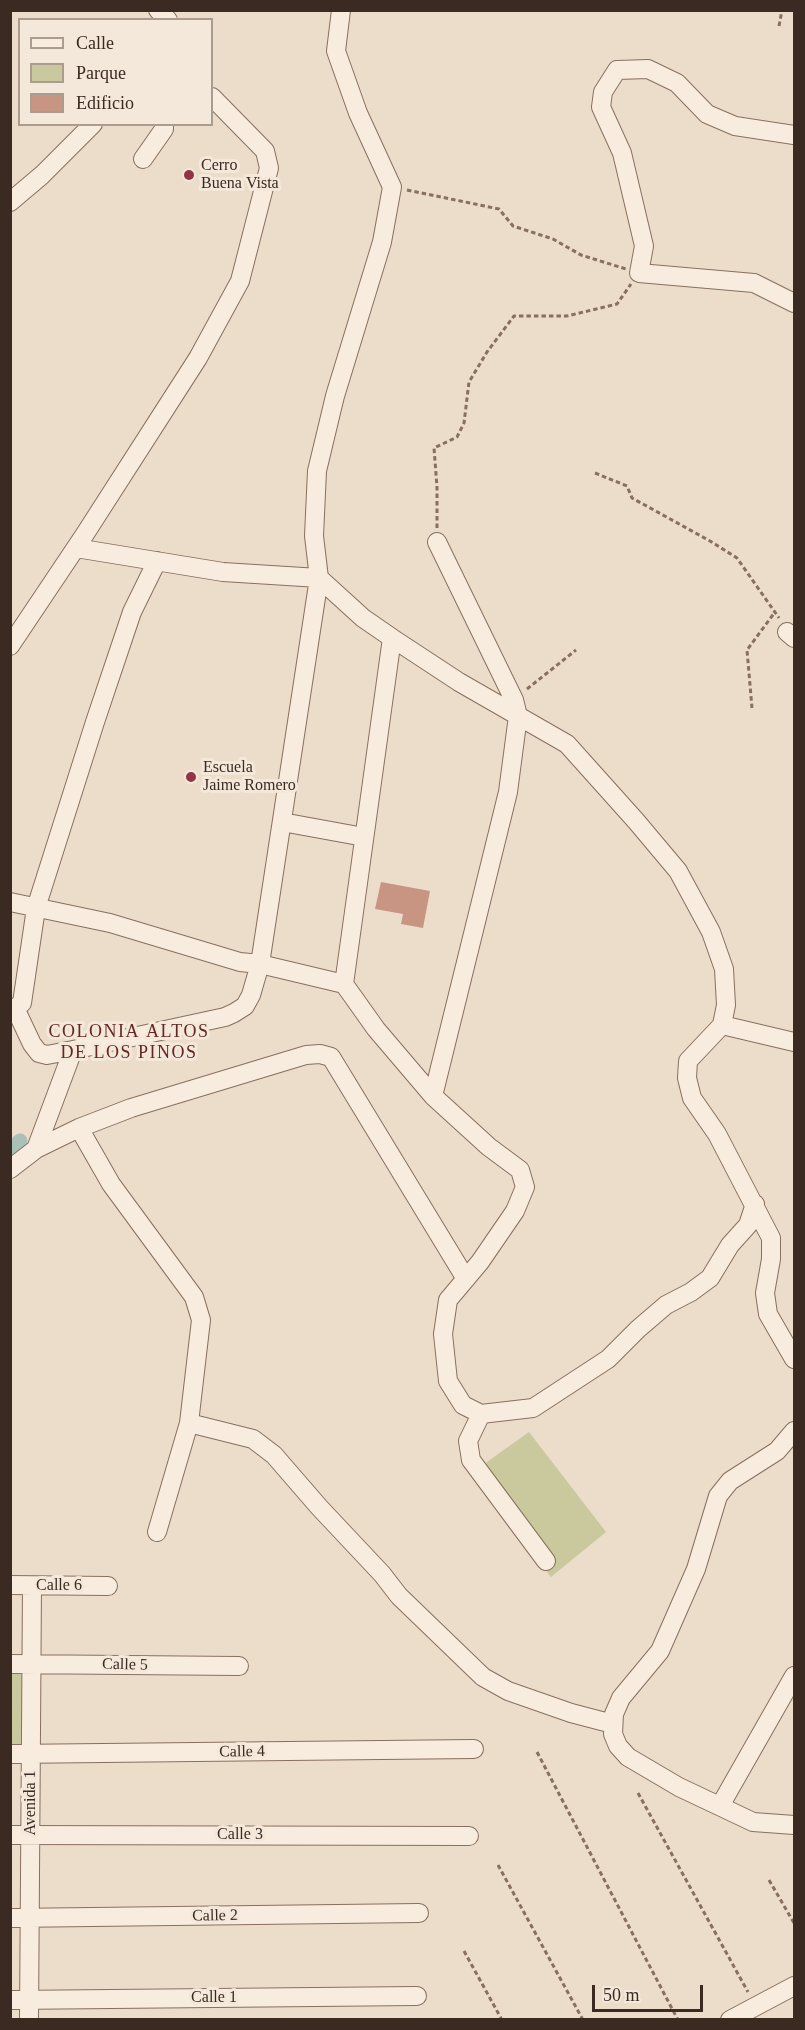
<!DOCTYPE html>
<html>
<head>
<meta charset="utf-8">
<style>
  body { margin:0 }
  #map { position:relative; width:805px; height:2030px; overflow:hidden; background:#ecddca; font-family:"Times New Roman",serif }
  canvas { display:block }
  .frame { position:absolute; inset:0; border:12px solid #3a2a22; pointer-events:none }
  .legend { position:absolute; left:18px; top:18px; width:195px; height:108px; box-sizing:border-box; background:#f4e8da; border:2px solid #aa9c90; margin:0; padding:8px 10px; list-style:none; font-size:18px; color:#3a2a22 }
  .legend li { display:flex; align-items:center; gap:12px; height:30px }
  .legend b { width:30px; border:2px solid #aa9c90 }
  .scale { position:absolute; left:592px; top:1985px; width:111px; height:27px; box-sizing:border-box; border:3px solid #3a2a22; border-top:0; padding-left:8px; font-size:18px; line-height:21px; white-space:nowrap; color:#3a2a22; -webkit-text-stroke:4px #f4e8da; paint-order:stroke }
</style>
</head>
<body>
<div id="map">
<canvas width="805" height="2030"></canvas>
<div class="frame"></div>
<ul class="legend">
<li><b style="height:8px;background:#f7ecdd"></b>Calle</li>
<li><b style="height:16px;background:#cac99e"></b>Parque</li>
<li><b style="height:16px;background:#c89583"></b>Edificio</li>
</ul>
<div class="scale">50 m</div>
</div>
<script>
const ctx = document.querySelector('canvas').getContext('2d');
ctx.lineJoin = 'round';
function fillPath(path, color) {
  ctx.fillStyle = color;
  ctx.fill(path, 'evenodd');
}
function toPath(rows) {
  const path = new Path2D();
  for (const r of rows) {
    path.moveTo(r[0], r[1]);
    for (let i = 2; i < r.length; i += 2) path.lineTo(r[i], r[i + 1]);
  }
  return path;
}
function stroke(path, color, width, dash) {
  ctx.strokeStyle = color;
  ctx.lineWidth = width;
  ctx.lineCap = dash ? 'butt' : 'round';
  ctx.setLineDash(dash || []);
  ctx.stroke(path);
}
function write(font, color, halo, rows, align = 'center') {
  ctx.font = font + ' "Times New Roman",serif';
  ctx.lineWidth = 6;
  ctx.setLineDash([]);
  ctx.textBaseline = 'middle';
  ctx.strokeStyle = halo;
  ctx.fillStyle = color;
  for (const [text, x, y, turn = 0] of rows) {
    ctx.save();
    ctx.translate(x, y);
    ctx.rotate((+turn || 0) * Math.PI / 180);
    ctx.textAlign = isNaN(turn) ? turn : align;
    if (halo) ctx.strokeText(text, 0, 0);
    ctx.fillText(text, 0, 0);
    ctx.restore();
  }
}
fillPath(toPath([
  [529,1432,606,1532,551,1577,470,1474],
  [11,1674,25,1674,24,1746,11,1746]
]), '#cac99e');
stroke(toPath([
  [10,1149,20,1141]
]), '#aac1b7', 15);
fillPath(toPath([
  [381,882,430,891,423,928,401,924,403,914,375,909]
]), '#c89583');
const minor = toPath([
  [158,10,168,20],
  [794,135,735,126,707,114,677,83,648,69,617,70,603,92,601,107,622,153,644,246,639,273,754,283,794,303],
  [143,159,164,129,164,124],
  [10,202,42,175,93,124],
  [76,548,223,572,319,578,363,618,392,638,459,682,567,744,636,821,678,871,711,932,724,969,726,1005,722,1025,688,1061,687,1078,692,1098,717,1134,771,1238,771,1259,765,1293,768,1314,794,1359],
  [787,632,794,638],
  [10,646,85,534,198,358,240,281,269,168,265,151,212,97],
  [282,822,364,837],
  [10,902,110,923,240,962,260,964,344,984,392,638],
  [344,984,376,1029,433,1096,489,1147,520,1170,525,1187,515,1211,480,1262,448,1300,443,1334,448,1381,463,1405,481,1414,533,1408,608,1359,638,1329,666,1305,691,1292,710,1278,730,1245,748,1225,755,1204],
  [16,1010,32,1044,39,1053,47,1055,73,1050],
  [10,1012,22,1003,36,908,95,722,132,612,157,561],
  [722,1025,794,1042],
  [433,1096,508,792,518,716,514,700,437,542],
  [79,1128,111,1184,194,1297,201,1320,189,1423,157,1532],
  [36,1149,73,1050,225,1017,234,1013,245,1006,251,995,260,964,319,578,314,536,317,471,335,396,382,242,392,187,358,113,336,51,341,10],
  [10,1169,36,1149,79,1128,131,1108,306,1055,320,1054,331,1057,466,1279],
  [481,1414,468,1441,471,1460,546,1561],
  [189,1423,253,1439,274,1455,319,1507,382,1574,399,1596,483,1677,508,1691,571,1713,613,1724],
  [794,1431,777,1451,730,1481,718,1496,696,1569,660,1651,621,1698,614,1714,613,1734,618,1746,628,1757,679,1787,753,1822,794,1825],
  [10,1585,108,1586],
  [10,1664,239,1666],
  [10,1754,474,1749],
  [720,1806,794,1676],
  [10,1835,469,1836],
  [10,1918,419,1913],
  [10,2000,417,1996],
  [29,2020,32,1586],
  [730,2020,794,1986]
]);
stroke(minor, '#886f5f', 20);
stroke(toPath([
  [779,26,782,10],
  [407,190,499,209,513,226,553,239,581,255,626,269],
  [595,473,627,486,632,498,710,541,737,558,779,618],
  [437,528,437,487,434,448,457,437,464,423,469,382,487,352,514,316,567,316,617,304,631,284],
  [527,689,576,650],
  [752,708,747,650,775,612],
  [537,1752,678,2020],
  [638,1793,748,1992],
  [498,1865,583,2020],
  [769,1880,794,1923],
  [464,1951,502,2020]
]), '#886f5f', 3, [4.5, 3]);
stroke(minor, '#f7ecdd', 18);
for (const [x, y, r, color] of [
  [189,175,6,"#943343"],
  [191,777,6,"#943343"]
]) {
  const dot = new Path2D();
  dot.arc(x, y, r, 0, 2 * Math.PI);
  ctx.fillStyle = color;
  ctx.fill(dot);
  stroke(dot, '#f4e8da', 2);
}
write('16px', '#3a2a22', '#f4e8da', [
  ["Cerro",201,166],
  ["Buena Vista",201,184],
  ["Escuela",203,768],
  ["Jaime Romero",203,786]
], 'left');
write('16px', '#3a2a22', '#f4e8da', [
  ["Calle 6",59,1586],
  ["Calle 5",125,1665,1],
  ["Calle 4",242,1752,-1],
  ["Avenida 1",31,1803,-90],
  ["Calle 3",240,1835],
  ["Calle 2",215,1916,-1],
  ["Calle 1",214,1998]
]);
ctx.letterSpacing = '1.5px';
write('18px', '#642724', '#f4e8da', [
  ["COLONIA ALTOS",129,1032],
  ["DE LOS PINOS",129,1053]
]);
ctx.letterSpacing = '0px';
</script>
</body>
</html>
